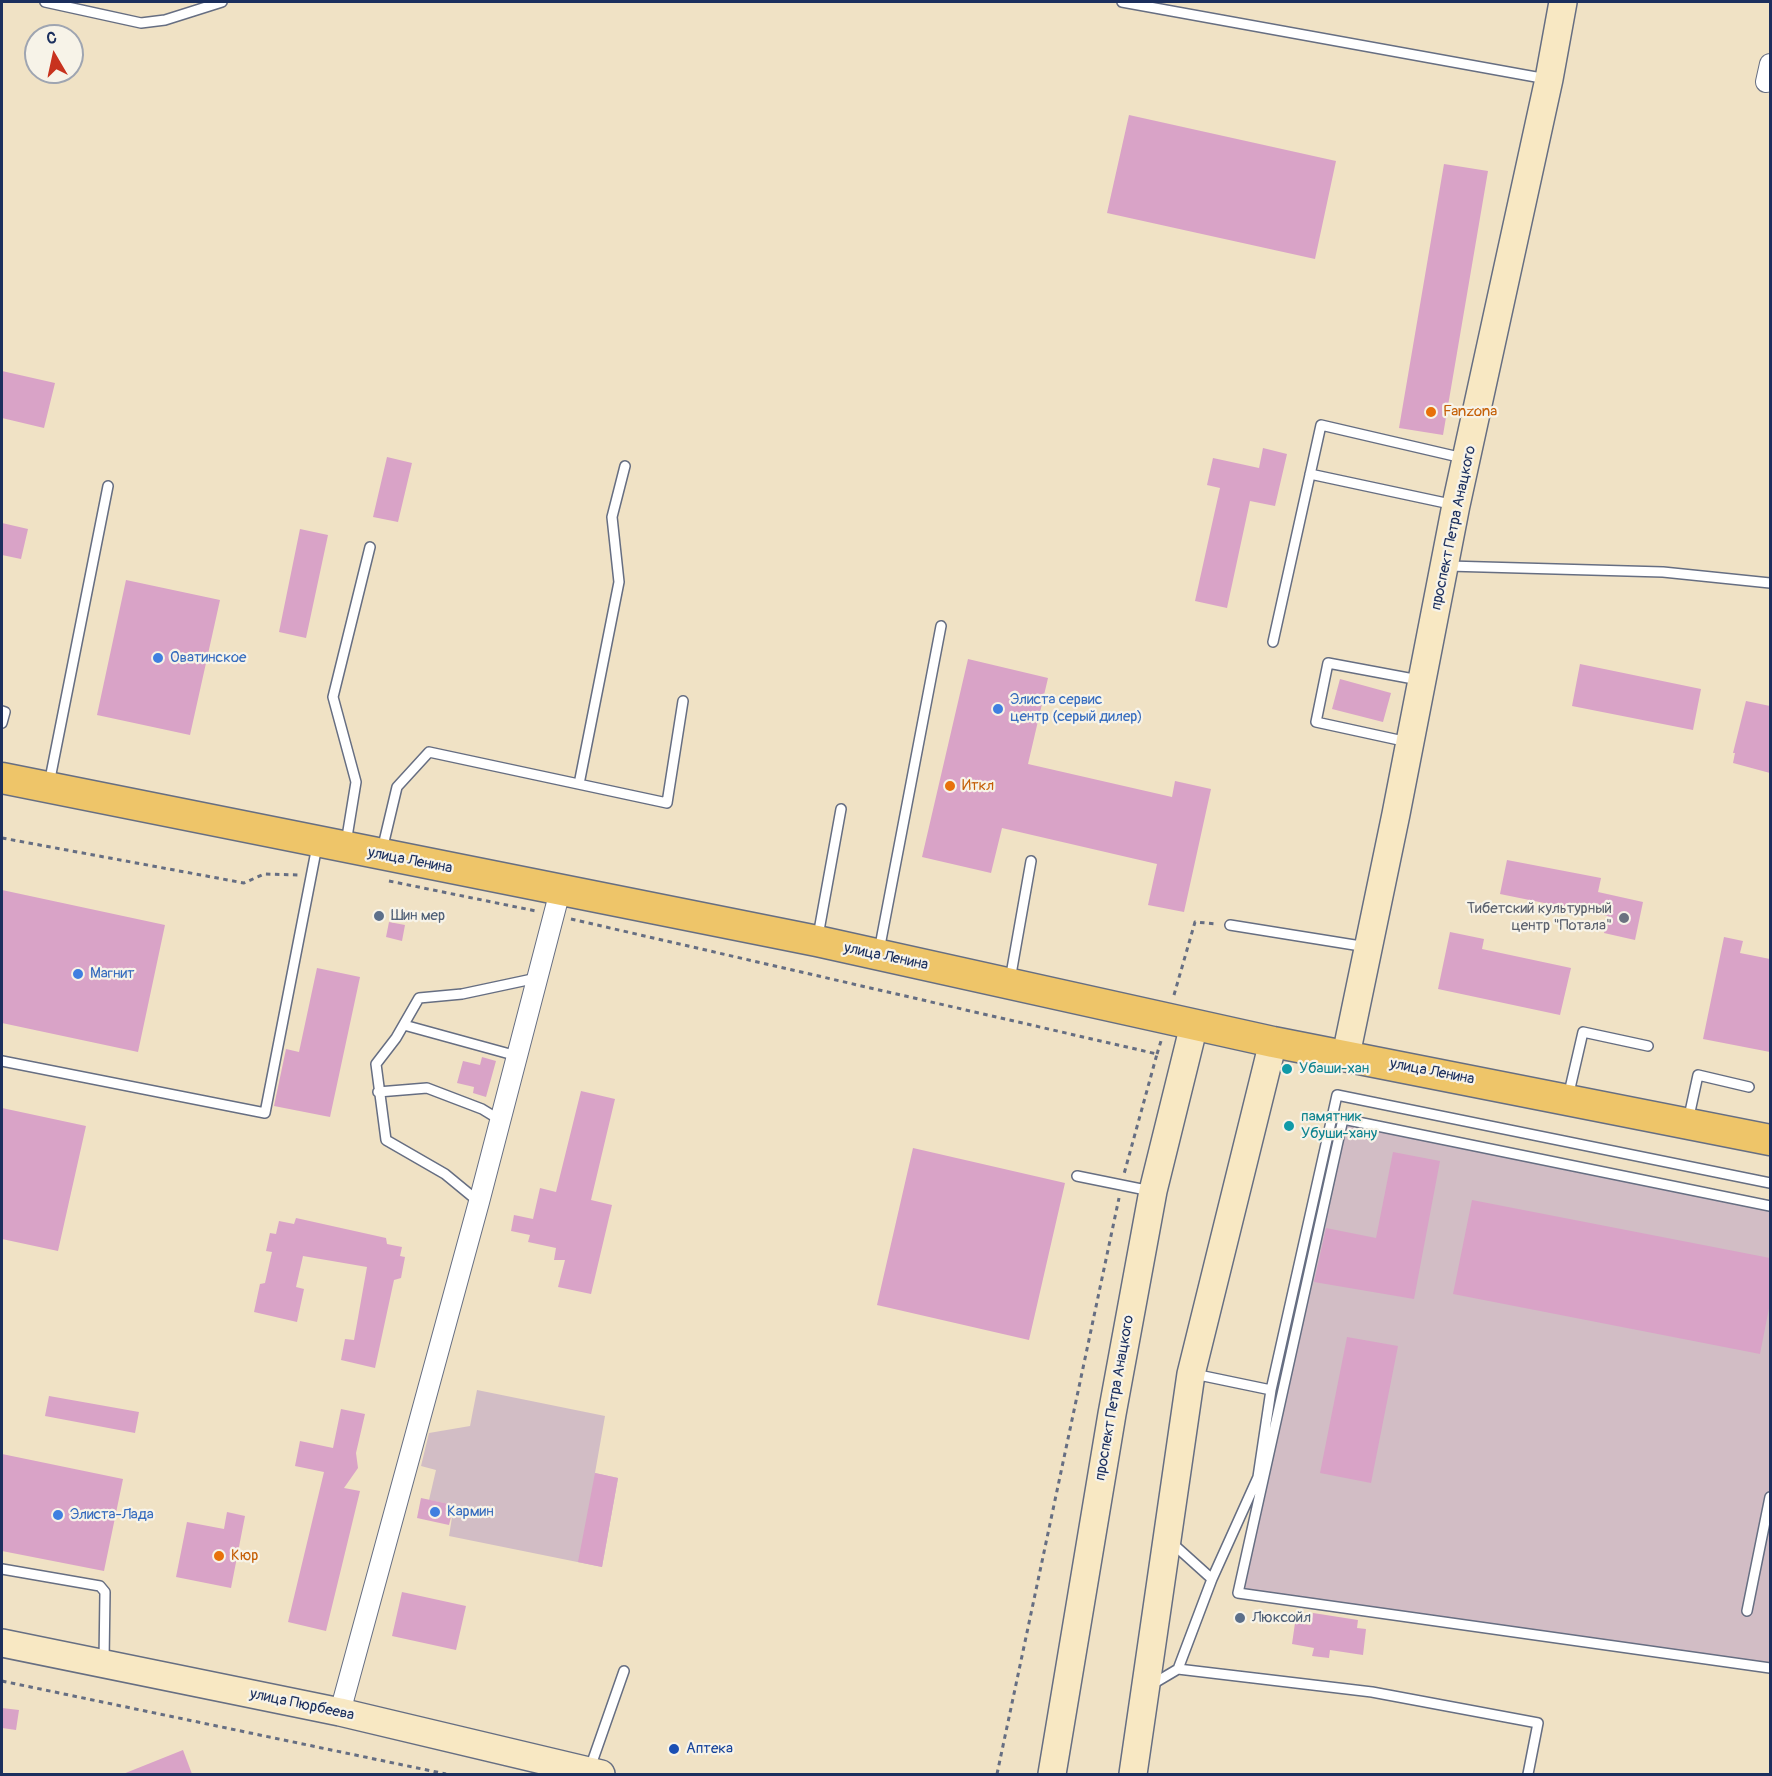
<!DOCTYPE html>
<html>
<head>
<meta charset="utf-8">
<style>
  body { margin:0 }
  #map { position:relative; width:1772px; height:1776px; overflow:hidden; background:#f0e2c5; font-family:Pangolin,sans-serif }
  canvas { display:block }
  .frame { position:absolute; inset:0; border:3px solid #1b2f5e; pointer-events:none }
  .north { position:absolute; left:24px; top:24px; width:60px; height:60px; box-sizing:border-box; background:#f7f3e8; border:2px solid #9fa5b1; border-radius:50%; rotate:351deg; font-size:16px; font-weight:700; line-height:24px; text-align:center; color:#1b2f5e }
  .north::after { content:''; display:block; margin:auto; width:21px; height:27px; background:#c8321e; clip-path:polygon(50% 0,100% 100%,50% 72%,0 100%) }
</style>
</head>
<body>
<div id="map">
<canvas width="1772" height="1776"></canvas>
<div class="frame"></div>
<div class="north">С</div>
</div>
<script>
const ctx = document.querySelector('canvas').getContext('2d');
ctx.lineJoin = 'round';
function fillPath(path, color) {
  ctx.fillStyle = color;
  ctx.fill(path, 'evenodd');
}
function toPath(rows) {
  const path = new Path2D();
  for (const r of rows) {
    path.moveTo(r[0], r[1]);
    for (let i = 2; i < r.length; i += 2) path.lineTo(r[i], r[i + 1]);
  }
  return path;
}
function stroke(path, color, width, dash) {
  ctx.strokeStyle = color;
  ctx.lineWidth = width;
  ctx.lineCap = dash ? 'butt' : 'round';
  ctx.setLineDash(dash || []);
  ctx.stroke(path);
}
function write(font, color, halo, rows, align = 'center') {
  ctx.font = font + ' Pangolin,sans-serif';
  ctx.lineWidth = 4.5;
  ctx.setLineDash([]);
  ctx.textBaseline = 'middle';
  ctx.strokeStyle = halo;
  ctx.fillStyle = color;
  for (const [text, x, y, turn = 0] of rows) {
    ctx.save();
    ctx.translate(x, y);
    ctx.rotate((+turn || 0) * Math.PI / 180);
    ctx.textAlign = isNaN(turn) ? turn : align;
    if (halo) ctx.strokeText(text, 0, 0);
    ctx.fillText(text, 0, 0);
    ctx.restore();
  }
}
fillPath(toPath([
  [1343,1119,1770,1206,1770,1668,1238,1593],
  [477,1390,605,1416,595,1473,618,1478,602,1567,449,1536,454,1505,429,1500,436,1470,421,1466,429,1433,470,1426]
]), '#d2bdc5');
fillPath(toPath([
  [1129,115,1336,161,1315,259,1107,213],
  [1444,164,1488,171,1443,435,1399,428],
  [2,371,55,383,44,428,2,418],
  [1263,448,1287,454,1275,506,1250,501,1227,608,1195,601,1220,488,1207,485,1213,458,1259,468],
  [387,457,412,463,398,522,373,517],
  [2,523,28,529,21,559,2,555],
  [300,529,328,535,306,638,279,632],
  [126,580,220,600,190,735,97,715],
  [968,659,1048,678,1028,764,1172,797,1175,781,1211,789,1184,912,1148,905,1157,864,1002,828,991,873,922,857],
  [1580,664,1701,689,1693,730,1572,706],
  [1340,679,1391,693,1383,722,1332,709],
  [1746,701,1770,706,1770,773,1733,763,1735,753,1733,753],
  [1507,860,1601,878,1598,892,1643,902,1635,940,1604,933,1608,916,1500,894],
  [2,890,165,925,138,1052,2,1023],
  [389,922,405,925,402,941,386,937],
  [1450,932,1484,939,1482,949,1571,968,1560,1015,1438,989],
  [1724,937,1743,941,1740,953,1770,959,1770,1052,1703,1039],
  [317,968,360,977,330,1117,274,1106,286,1049,299,1052],
  [482,1057,496,1061,486,1097,473,1093,474,1087,457,1083,463,1061,480,1065],
  [581,1091,615,1099,591,1200,612,1205,591,1294,558,1287,565,1260,554,1260,556,1248,528,1242,530,1235,511,1231,514,1215,533,1219,540,1188,556,1192],
  [2,1108,86,1126,58,1251,2,1239],
  [913,1148,1065,1183,1029,1340,877,1305],
  [1393,1152,1440,1161,1414,1299,1314,1282,1326,1228,1376,1238],
  [1472,1200,1770,1258,1770,1303,1760,1354,1453,1294],
  [296,1218,386,1238,387,1244,402,1247,400,1256,405,1257,401,1278,394,1280,375,1368,341,1360,345,1339,354,1340,367,1267,303,1256,296,1287,304,1289,297,1322,254,1312,260,1284,265,1283,272,1252,266,1251,270,1233,276,1234,279,1221,294,1224],
  [1347,1337,1398,1346,1371,1483,1320,1473],
  [49,1396,139,1412,135,1433,45,1416],
  [341,1409,365,1414,356,1453,358,1468,344,1488,360,1491,326,1631,288,1622,324,1472,295,1466,300,1441,333,1448],
  [2,1454,123,1479,104,1571,2,1551],
  [595,1473,618,1478,602,1567,578,1562],
  [421,1498,454,1505,449,1525,417,1518],
  [227,1512,245,1516,231,1588,176,1577,187,1522,224,1529],
  [402,1592,466,1606,456,1650,392,1636],
  [1313,1613,1358,1620,1357,1628,1366,1629,1363,1655,1330,1650,1329,1658,1312,1656,1314,1648,1292,1644,1295,1623,1311,1625],
  [2,1708,19,1710,16,1730,2,1728],
  [183,1750,192,1774,123,1774]
]), '#d9a3c7');
const lane = toPath([
  [45,2,141,23,165,20,222,2],
  [1122,2,1547,79],
  [1310,474,1455,505],
  [1448,566,1663,572,1770,583],
  [1273,642,1321,425,1463,458],
  [2,711,5,712,2,723],
  [1408,742,1316,722,1328,663,1419,680],
  [49,784,108,486],
  [579,784,619,582,612,517,625,466],
  [346,843,356,782,333,697,370,547],
  [382,850,397,787,429,752,667,803,683,701],
  [1230,925,1367,947],
  [818,936,841,809],
  [879,951,941,626],
  [1010,980,1031,861],
  [404,1025,517,1056],
  [2,1061,265,1113,317,846],
  [378,1092,427,1088,482,1109,500,1120],
  [1568,1097,1583,1032,1648,1046],
  [1688,1121,1698,1075,1749,1087],
  [1077,1176,1151,1191],
  [479,1202,445,1174,386,1140,376,1064,396,1038,419,998,462,994,537,978],
  [1770,1206,1343,1119,1238,1593,1770,1668],
  [1194,1374,1271,1390],
  [1172,1543,1212,1579],
  [2,1569,100,1586,105,1592,104,1661],
  [1747,1611,1770,1497],
  [1178,1669,1372,1692,1538,1723,1528,1774],
  [1151,1685,1178,1669,1212,1579,1258,1477,1271,1390,1337,1095,1770,1183],
  [590,1768,624,1671]
]);
const street = toPath([
  [1766,82,1770,64],
  [340,1712,479,1202,560,891]
]);
const secondary = toPath([
  [1346,1055,1396,814,1456,505,1549,79,1563,2],
  [2,1643,340,1712,601,1774],
  [1052,1774,1112,1414,1153,1191,1194,1025],
  [1133,1774,1191,1374,1273,1042]
]);
const primary = toPath([
  [2,778,817,941,1273,1042,1770,1140]
]);
stroke(lane, '#666e82', 12);
stroke(street, '#666e82', 22);
stroke(secondary, '#666e82', 30);
stroke(primary, '#666e82', 33);
stroke(toPath([
  [2,838,244,883,264,874,298,875],
  [389,881,536,911],
  [571,919,1157,1054,1124,1174],
  [1174,995,1195,922,1217,924],
  [1157,1054,1161,1041],
  [2,1681,446,1774],
  [997,1774,1119,1198]
]), '#666e82', 3, [4.5, 4.5]);
stroke(lane, '#fff', 9);
stroke(street, '#fff', 20);
stroke(secondary, '#f8e8c3', 27);
stroke(primary, '#eec569', 30);
for (const [x, y, r, color] of [
  [1431,412,6,"#e8710a"],
  [158,658,6,"#3f7fe0"],
  [998,709,6,"#3f7fe0"],
  [950,786,6,"#e8710a"],
  [379,916,6,"#5c6f8a"],
  [1624,918,6,"#6b7280"],
  [78,974,6,"#3f7fe0"],
  [1287,1069,6,"#0f9aa8"],
  [1289,1126,6,"#0f9aa8"],
  [435,1512,6,"#3f7fe0"],
  [58,1515,6,"#3f7fe0"],
  [219,1556,6,"#e8710a"],
  [1240,1618,6,"#5c6f8a"],
  [674,1749,6,"#1a4fb4"]
]) {
  const dot = new Path2D();
  dot.arc(x, y, r, 0, 2 * Math.PI);
  ctx.fillStyle = color;
  ctx.fill(dot);
  stroke(dot, '#f7f3e8', 2);
}
write('15px', '#c56008', '#f7f3e8', [
  ["Fanzona",1443,412],
  ["Иткл",962,786],
  ["Кюр",231,1556]
], 'left');
write('15px', '#1b2f5e', '#f7f3e8', [
  ["проспект Петра Анацкого",1454,528,-78],
  ["улица Ленина",410,861,11],
  ["улица Ленина",886,957,12],
  ["улица Ленина",1432,1072,11],
  ["проспект Петра Анацкого",1115,1398,-80],
  ["улица Пюрбеева",302,1705,12]
]);
write('15px', '#366cbe', '#f7f3e8', [
  ["Оватинское",170,658],
  ["Элиста сервис",1010,700],
  ["центр (серый дилер)",1010,717],
  ["Магнит",90,974],
  ["Кармин",447,1512],
  ["Элиста-Лада",70,1515]
], 'left');
write('15px', '#5b616d', '#f7f3e8', [
  ["Тибетский культурный",1612,909],
  ["центр \"Потала\"",1612,926]
], 'right');
write('15px', '#4e5e75', '#f7f3e8', [
  ["Шин мер",391,916],
  ["Люксойл",1252,1618]
], 'left');
write('15px', '#0d838f', '#f7f3e8', [
  ["Убаши-хан",1299,1069],
  ["памятник",1301,1117],
  ["Убуши-хану",1301,1134]
], 'left');
write('15px', '#164399', '#f7f3e8', [
  ["Аптека",686,1749]
], 'left');
</script>
</body>
</html>
